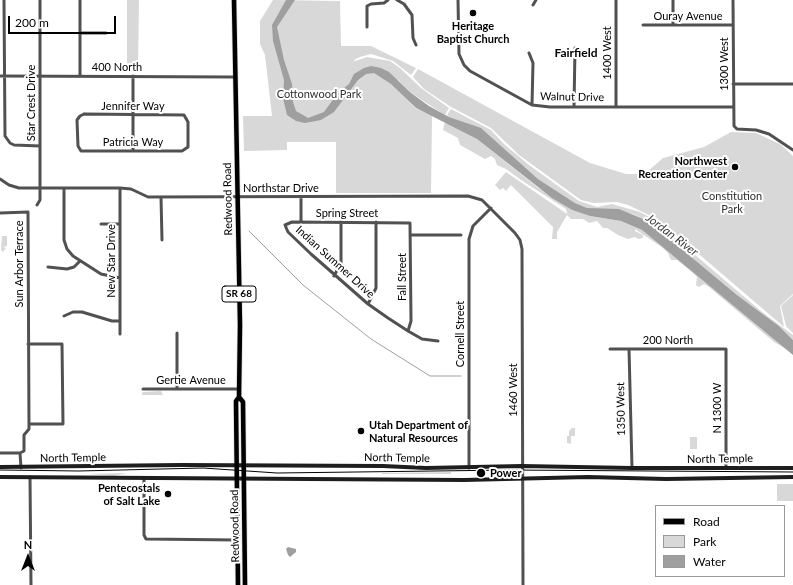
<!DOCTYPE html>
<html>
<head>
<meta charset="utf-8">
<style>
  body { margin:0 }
  #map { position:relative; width:793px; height:585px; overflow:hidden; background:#fff; font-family:Lato,sans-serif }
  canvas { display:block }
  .legend { position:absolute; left:655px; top:505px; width:130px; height:72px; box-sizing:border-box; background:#fff; border:1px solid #999; margin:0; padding:5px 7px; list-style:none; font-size:12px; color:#000 }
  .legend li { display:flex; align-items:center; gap:8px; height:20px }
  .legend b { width:20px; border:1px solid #999 }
  .north { position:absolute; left:8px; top:537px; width:40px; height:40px; -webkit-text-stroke:3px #fff; paint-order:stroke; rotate:0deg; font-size:11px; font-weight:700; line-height:16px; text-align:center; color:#000 }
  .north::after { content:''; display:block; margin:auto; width:14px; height:18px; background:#000; clip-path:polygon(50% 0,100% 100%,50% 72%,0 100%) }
  .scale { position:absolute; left:8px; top:16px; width:108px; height:18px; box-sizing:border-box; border:2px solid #000; border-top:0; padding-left:5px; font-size:12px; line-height:14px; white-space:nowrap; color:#000; -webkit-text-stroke:3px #fff; paint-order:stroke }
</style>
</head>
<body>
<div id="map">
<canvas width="793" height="585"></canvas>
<ul class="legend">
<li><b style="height:5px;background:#000"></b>Road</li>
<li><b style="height:11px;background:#d8d8d8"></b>Park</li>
<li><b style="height:11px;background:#9f9f9f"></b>Water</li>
</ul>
<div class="north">N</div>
<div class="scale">200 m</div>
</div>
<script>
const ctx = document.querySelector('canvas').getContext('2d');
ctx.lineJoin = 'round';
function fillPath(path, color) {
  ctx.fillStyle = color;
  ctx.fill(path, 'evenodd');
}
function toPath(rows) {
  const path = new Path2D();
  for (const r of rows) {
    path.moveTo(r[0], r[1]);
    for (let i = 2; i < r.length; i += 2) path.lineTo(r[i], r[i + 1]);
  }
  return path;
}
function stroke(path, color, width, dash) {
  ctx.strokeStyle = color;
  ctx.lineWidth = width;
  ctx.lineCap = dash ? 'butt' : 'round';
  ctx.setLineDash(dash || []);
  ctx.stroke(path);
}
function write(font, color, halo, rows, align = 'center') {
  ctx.font = font + ' Lato,sans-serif';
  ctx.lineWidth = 4;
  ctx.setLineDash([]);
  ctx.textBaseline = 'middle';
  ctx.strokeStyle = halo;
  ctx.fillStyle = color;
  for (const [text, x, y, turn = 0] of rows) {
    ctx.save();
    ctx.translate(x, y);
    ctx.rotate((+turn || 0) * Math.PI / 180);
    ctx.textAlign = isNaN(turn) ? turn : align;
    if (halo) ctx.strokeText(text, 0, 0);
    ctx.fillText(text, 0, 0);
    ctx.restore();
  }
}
fillPath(toPath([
  [127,0,139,0,138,71,127,71],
  [273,0,340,1,341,46,371,46,416,68,411,75,393,61,371,54,360,57,354,60,355,61,367,57,390,61,400,68,421,88,449,108,445,115,411,93,398,80,374,73,392,84,415,108,432,116,431,193,336,193,336,142,287,142,287,150,244,151,243,116,272,116,265,55,260,44,260,21],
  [418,69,590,163,626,174,639,174,640,178,663,158,704,147,731,132,756,133,780,144,793,156,793,294,780,306,784,327,659,220,628,205,617,202,594,203,581,200,574,195,519,155,491,128,451,107,424,89,413,77],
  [451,109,491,130,504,144,529,165,579,201,597,207,612,204,640,212,653,219,762,312,793,335,793,340,779,326,737,295,648,221,632,214,587,208,575,203,538,179,482,129,449,117,447,115],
  [445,121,477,139,537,187,572,210,590,216,621,221,642,230,788,350,774,342,709,287,704,284,699,287,696,285,697,277,693,273,677,260,671,260,668,253,663,248,635,229,635,231,643,235,643,238,638,239,635,237,628,239,618,235,607,228,603,228,597,221,589,223,583,219,571,219,567,215,557,232,557,239,552,239,553,227,511,185,506,191,503,188,500,190,495,185,506,172,567,214,566,209,521,180,506,169,497,165,495,159,491,156,485,159,460,145,458,138,443,130],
  [2,236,7,236,7,246,3,247,6,248,3,252,1,250],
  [793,295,793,333,786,326,781,306],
  [161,391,163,395,142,395,142,393,143,392],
  [572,428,575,428,575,436,571,436,571,444,567,443,567,436,569,436,569,431],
  [690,437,697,437,697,449,690,449],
  [451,472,451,474,382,474,382,473],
  [127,473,114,476,88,474],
  [777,484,793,484,793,501,777,501]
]), '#d8d8d8');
fillPath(toPath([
  [286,0,295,0,277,27,284,60,292,84,293,102,296,111,308,118,324,112,337,94,349,84,354,74,364,68,371,66,381,68,389,72,411,93,429,106,449,117,481,128,538,179,575,203,587,208,619,209,648,221,737,295,779,326,793,340,793,355,642,230,621,221,590,216,572,210,552,198,477,139,416,108,391,84,374,73,366,74,358,80,334,112,321,120,305,123,296,121,287,115,283,98,284,80,273,41,272,25],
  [288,547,296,549,296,552,290,557,288,555,286,549]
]), '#9f9f9f');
stroke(toPath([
  [249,231,303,285,371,339,430,376,461,376]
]), '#9f9f9f', 1);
const primary = toPath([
  [234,0,240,325,239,397,236,401,238,585],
  [239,397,243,402,245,585]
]);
stroke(primary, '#dbdbdb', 6);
stroke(toPath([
  [4,0,5,136,10,143,14,145,40,146],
  [80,0,80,76],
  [397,0,404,4,412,15,413,38,416,45],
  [458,0,459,54,464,65,470,71,532,105,550,107,733,107],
  [673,0,673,25],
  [733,0,734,126,737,129,756,130,769,134,793,150],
  [533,5,536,0],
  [643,25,733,25],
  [367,27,367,6,371,4,384,3,388,0],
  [80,33,106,33],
  [529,53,533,63,532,105],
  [0,76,234,77],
  [733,84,793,84],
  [574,107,575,48],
  [616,107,616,0],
  [84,114,184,115,188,122,188,147,182,151,81,151,78,146,77,120,80,116,84,114],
  [133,151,133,76],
  [0,179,9,185,19,188,120,188,131,189,148,197,468,196,482,200,515,233,520,240,522,249,523,585],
  [64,188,64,240,67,249,73,256,101,274,120,278],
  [161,197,162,240],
  [301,197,301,222],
  [37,205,40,200,40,0],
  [0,213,28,212,29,429,24,435,24,451,20,453,21,468],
  [101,224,120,224],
  [411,235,461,235],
  [48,267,67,269,74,267,80,261],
  [334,276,341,263,341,222],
  [368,304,376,288,376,222],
  [64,316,73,312,82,312,112,321,120,321],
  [408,331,411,321,410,223,292,222,285,225,288,232,311,254,368,304,388,318,408,331,422,339,438,341],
  [177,333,177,389],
  [120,334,120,188],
  [28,344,62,344,63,424,29,424],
  [610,349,726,349,726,467],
  [629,349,632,468],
  [143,389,239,389],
  [0,453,20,453],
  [469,468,469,239,473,226,491,208],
  [30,477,31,585],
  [144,479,144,535,146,539,237,540]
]), '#515151', 3);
stroke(toPath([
  [0,467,181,465,383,466,426,468,522,466,632,468,793,468],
  [0,477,464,480,588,477,666,479,793,477]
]), '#1e1e1e', 4);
stroke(primary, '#000', 4.5);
stroke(toPath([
  [0,470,79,471,203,468,277,473,512,470,793,472]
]), '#000', 1);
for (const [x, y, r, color] of [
  [473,13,4,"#000"],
  [735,167,4,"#000"],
  [361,431,4,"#000"],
  [481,473,5,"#000"],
  [168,494,4,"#000"]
]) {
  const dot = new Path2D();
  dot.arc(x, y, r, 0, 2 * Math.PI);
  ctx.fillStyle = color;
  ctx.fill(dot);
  stroke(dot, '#fff', 1.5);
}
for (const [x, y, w] of [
  [239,294,34]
]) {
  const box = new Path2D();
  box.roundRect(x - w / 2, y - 8, w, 16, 3);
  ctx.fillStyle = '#fff';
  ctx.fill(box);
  stroke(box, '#000', 1);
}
write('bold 10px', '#000', null, [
  ["SR 68",239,294]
]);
write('11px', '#000', '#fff', [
  ["Ouray Avenue",688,16],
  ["1400 West",607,53,-90],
  ["1300 West",724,64,-90],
  ["400 North",117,67],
  ["Walnut Drive",572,97,1],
  ["Star Crest Drive",31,103,-90],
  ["Jennifer Way",133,106],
  ["Patricia Way",133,142],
  ["Northstar Drive",281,188],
  ["Redwood Road",228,199,-91],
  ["Spring Street",347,213],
  ["New Star Drive",111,261,-90],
  ["Indian Summer Drive",335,262,42],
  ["Sun Arbor Terrace",19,264,-90],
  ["Fall Street",402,277,-90],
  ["Cornell Street",460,334,-90],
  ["200 North",668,340],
  ["Gertie Avenue",191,380],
  ["1460 West",513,390,-90],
  ["N 1300 W",717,408,-90],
  ["1350 West",621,409,-91],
  ["North Temple",73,458,-1],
  ["North Temple",397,458,1],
  ["North Temple",720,459,-1],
  ["Redwood Road",235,526,-91]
]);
write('bold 11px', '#000', '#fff', [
  ["Heritage",473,26,"center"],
  ["Baptist Church",473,39,"center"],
  ["Northwest",727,161],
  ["Recreation Center",727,174],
  ["Utah Department of",369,425,"left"],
  ["Natural Resources",369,438,"left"],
  ["Power",490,473,"left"],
  ["Pentecostals",160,488],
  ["of Salt Lake",160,501]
], 'right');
write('11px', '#2f2f2f', '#fff', [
  ["Cottonwood Park",319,94],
  ["Constitution",732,196],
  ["Park",732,209]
]);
write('bold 12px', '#000', '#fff', [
  ["Fairfield",576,53]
]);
write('italic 12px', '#404040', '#fff', [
  ["Jordan River",672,235,37]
]);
</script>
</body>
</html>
